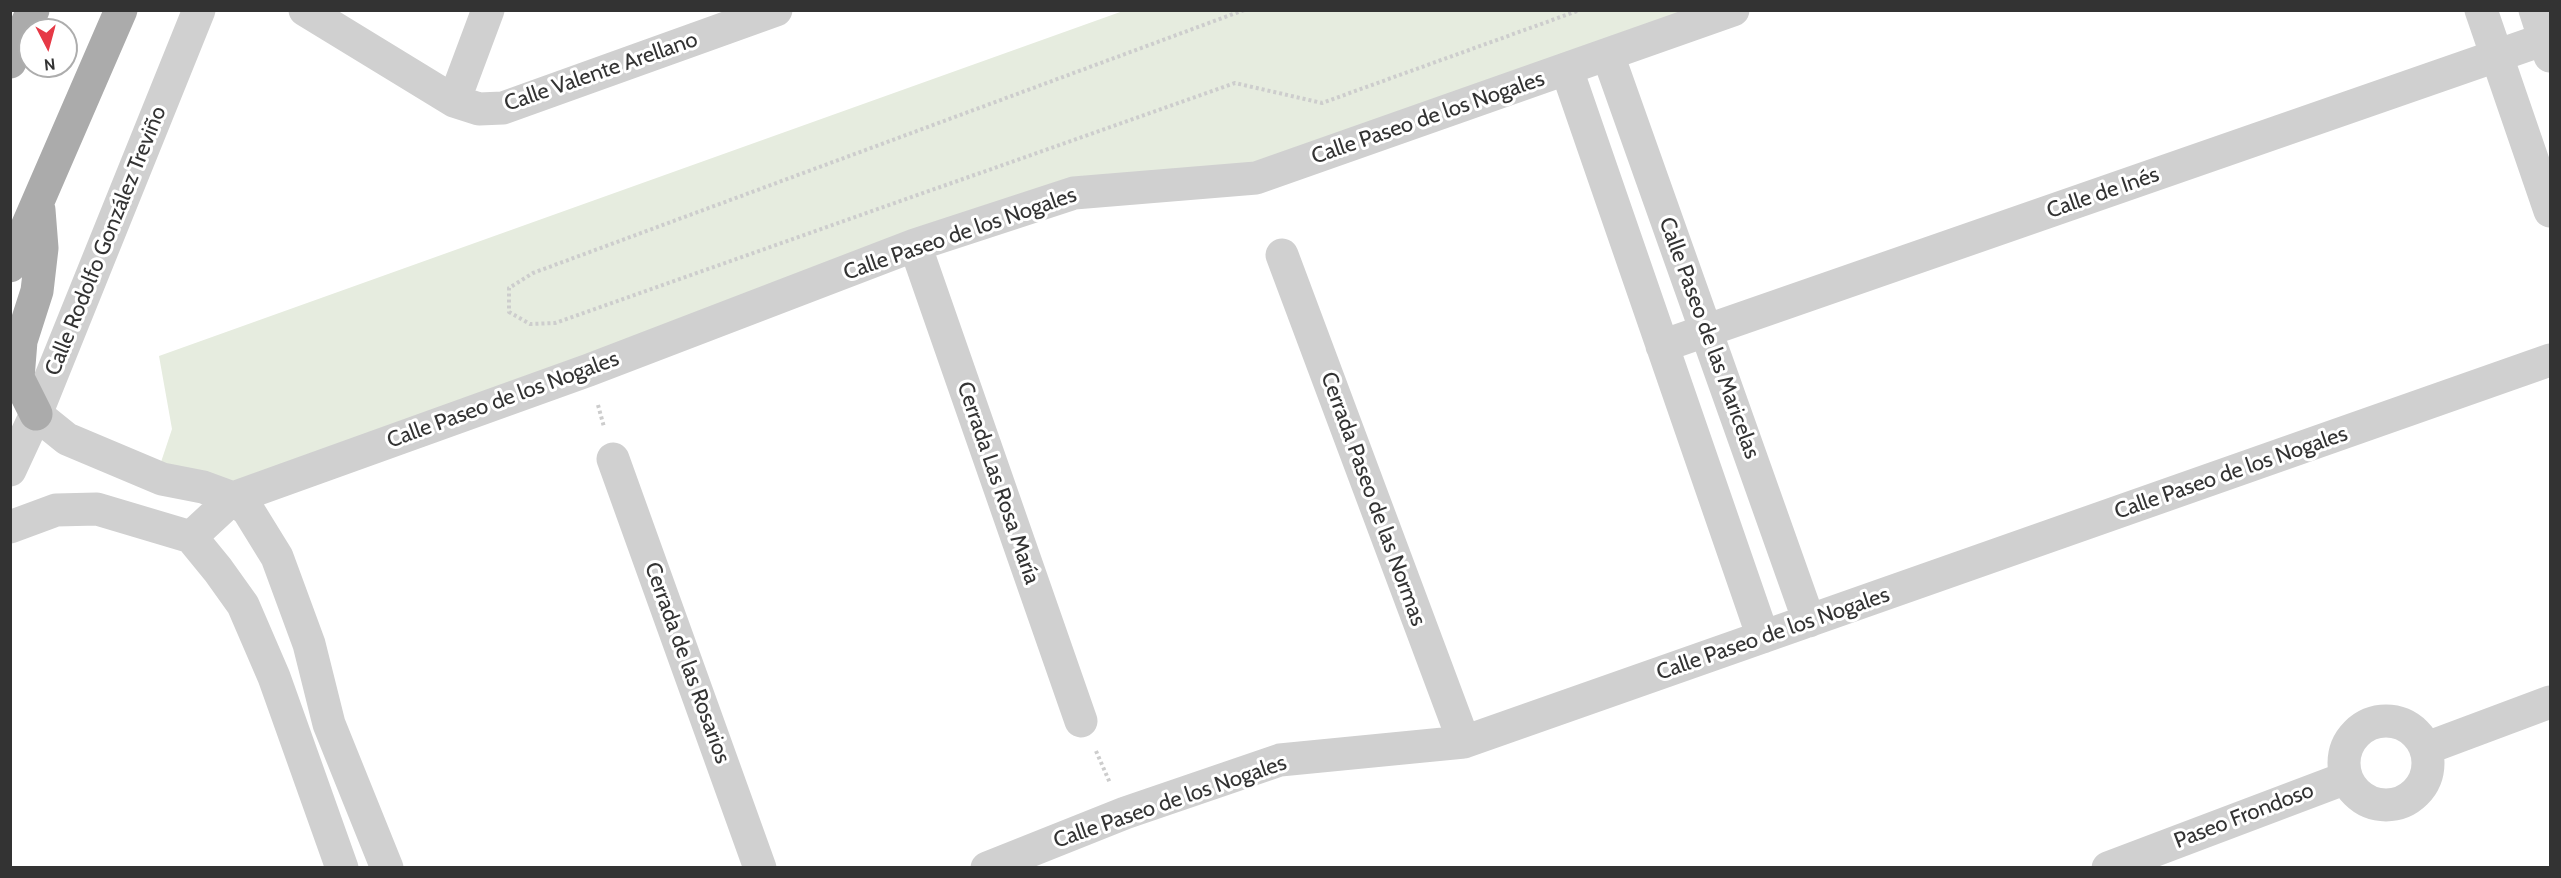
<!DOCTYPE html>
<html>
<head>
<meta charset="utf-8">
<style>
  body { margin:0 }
  #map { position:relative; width:2561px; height:878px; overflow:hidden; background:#fff; font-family:Cabin,sans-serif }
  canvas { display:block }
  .frame { position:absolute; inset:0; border:12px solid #333; pointer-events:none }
  .north { position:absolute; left:18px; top:18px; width:60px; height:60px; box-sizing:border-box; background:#fff; border:2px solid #adadad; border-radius:50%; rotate:174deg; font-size:16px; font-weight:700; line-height:24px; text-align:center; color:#333 }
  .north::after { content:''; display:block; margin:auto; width:21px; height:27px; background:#e63946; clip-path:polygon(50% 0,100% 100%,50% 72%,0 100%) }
</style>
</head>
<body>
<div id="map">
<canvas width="2561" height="878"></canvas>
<div class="frame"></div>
<div class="north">N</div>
</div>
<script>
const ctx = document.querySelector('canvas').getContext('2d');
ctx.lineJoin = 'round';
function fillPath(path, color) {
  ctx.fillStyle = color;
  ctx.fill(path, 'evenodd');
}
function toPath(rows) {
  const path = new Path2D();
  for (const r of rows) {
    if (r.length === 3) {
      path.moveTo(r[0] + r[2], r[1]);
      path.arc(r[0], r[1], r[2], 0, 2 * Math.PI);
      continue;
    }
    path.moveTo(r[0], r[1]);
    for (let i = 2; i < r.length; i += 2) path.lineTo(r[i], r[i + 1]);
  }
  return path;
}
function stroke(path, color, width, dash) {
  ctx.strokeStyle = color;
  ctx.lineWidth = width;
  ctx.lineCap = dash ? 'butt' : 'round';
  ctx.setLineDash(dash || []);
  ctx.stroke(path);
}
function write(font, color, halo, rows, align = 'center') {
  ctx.font = font + ' Cabin,sans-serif';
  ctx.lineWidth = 6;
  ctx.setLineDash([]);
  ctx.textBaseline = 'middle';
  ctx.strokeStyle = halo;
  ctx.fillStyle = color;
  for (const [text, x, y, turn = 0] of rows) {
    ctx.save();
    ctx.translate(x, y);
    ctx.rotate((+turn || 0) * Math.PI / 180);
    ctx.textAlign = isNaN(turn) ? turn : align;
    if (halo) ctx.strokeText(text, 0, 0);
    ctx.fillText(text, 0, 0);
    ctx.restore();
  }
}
fillPath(toPath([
  [1123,11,1711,11,1253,172,1068,186,232,490,159,468,172,429,159,356]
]), '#e6ecdf');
stroke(toPath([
  [1244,10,533,273,509,288,509,312,530,324,555,323,1235,83,1322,103,1580,10],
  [598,405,604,427],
  [1096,751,1110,783]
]), '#cdcdcd', 4, [3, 3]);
stroke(toPath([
  [305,10,454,101,479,109,503,108,776,10],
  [2481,10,2550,211],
  [2535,10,2550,56],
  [1608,55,1809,621],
  [1567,70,1763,637],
  [454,101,488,10],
  [915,245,1081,721],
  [1282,255,1464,742],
  [1662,346,2545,39],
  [36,414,67,439,162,479,203,487,233,498,248,510,277,557,309,644,329,724,387,868],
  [613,459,760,868],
  [10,470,36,414,199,10],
  [10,527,56,510,97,509,191,537,218,570,243,605,274,677,342,868],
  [191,537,233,498,589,370,915,245,1074,193,1256,178,1733,10],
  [2386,763,42],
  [2427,748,2550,702],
  [987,868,1125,813,1280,760,1464,742,2550,360],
  [2108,868,2346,778]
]), '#d0d0d0', 33);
stroke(toPath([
  [10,62,33,10],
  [10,266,121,10],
  [36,414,18,378,21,341,37,291,42,248,39,210]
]), '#ababab', 33);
write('22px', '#333', '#fff', [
  ["Calle Valente Arellano",601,72,-19],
  ["Calle Paseo de los Nogales",1428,118,-19],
  ["Calle de Inés",2103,193,-19],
  ["Calle Paseo de los Nogales",960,234,-19],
  ["Calle Rodolfo González Treviño",106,241,-68],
  ["Calle Paseo de las Maricelas",1709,338,70],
  ["Calle Paseo de los Nogales",503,400,-20],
  ["Calle Paseo de los Nogales",2231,473,-19],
  ["Cerrada Las Rosa María",998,483,71],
  ["Cerrada Paseo de las Normas",1373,499,70],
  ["Calle Paseo de los Nogales",1773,634,-19],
  ["Cerrada de las Rosarios",687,663,70],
  ["Calle Paseo de los Nogales",1170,802,-19],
  ["Paseo Frondoso",2244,816,-21]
]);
</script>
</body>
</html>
